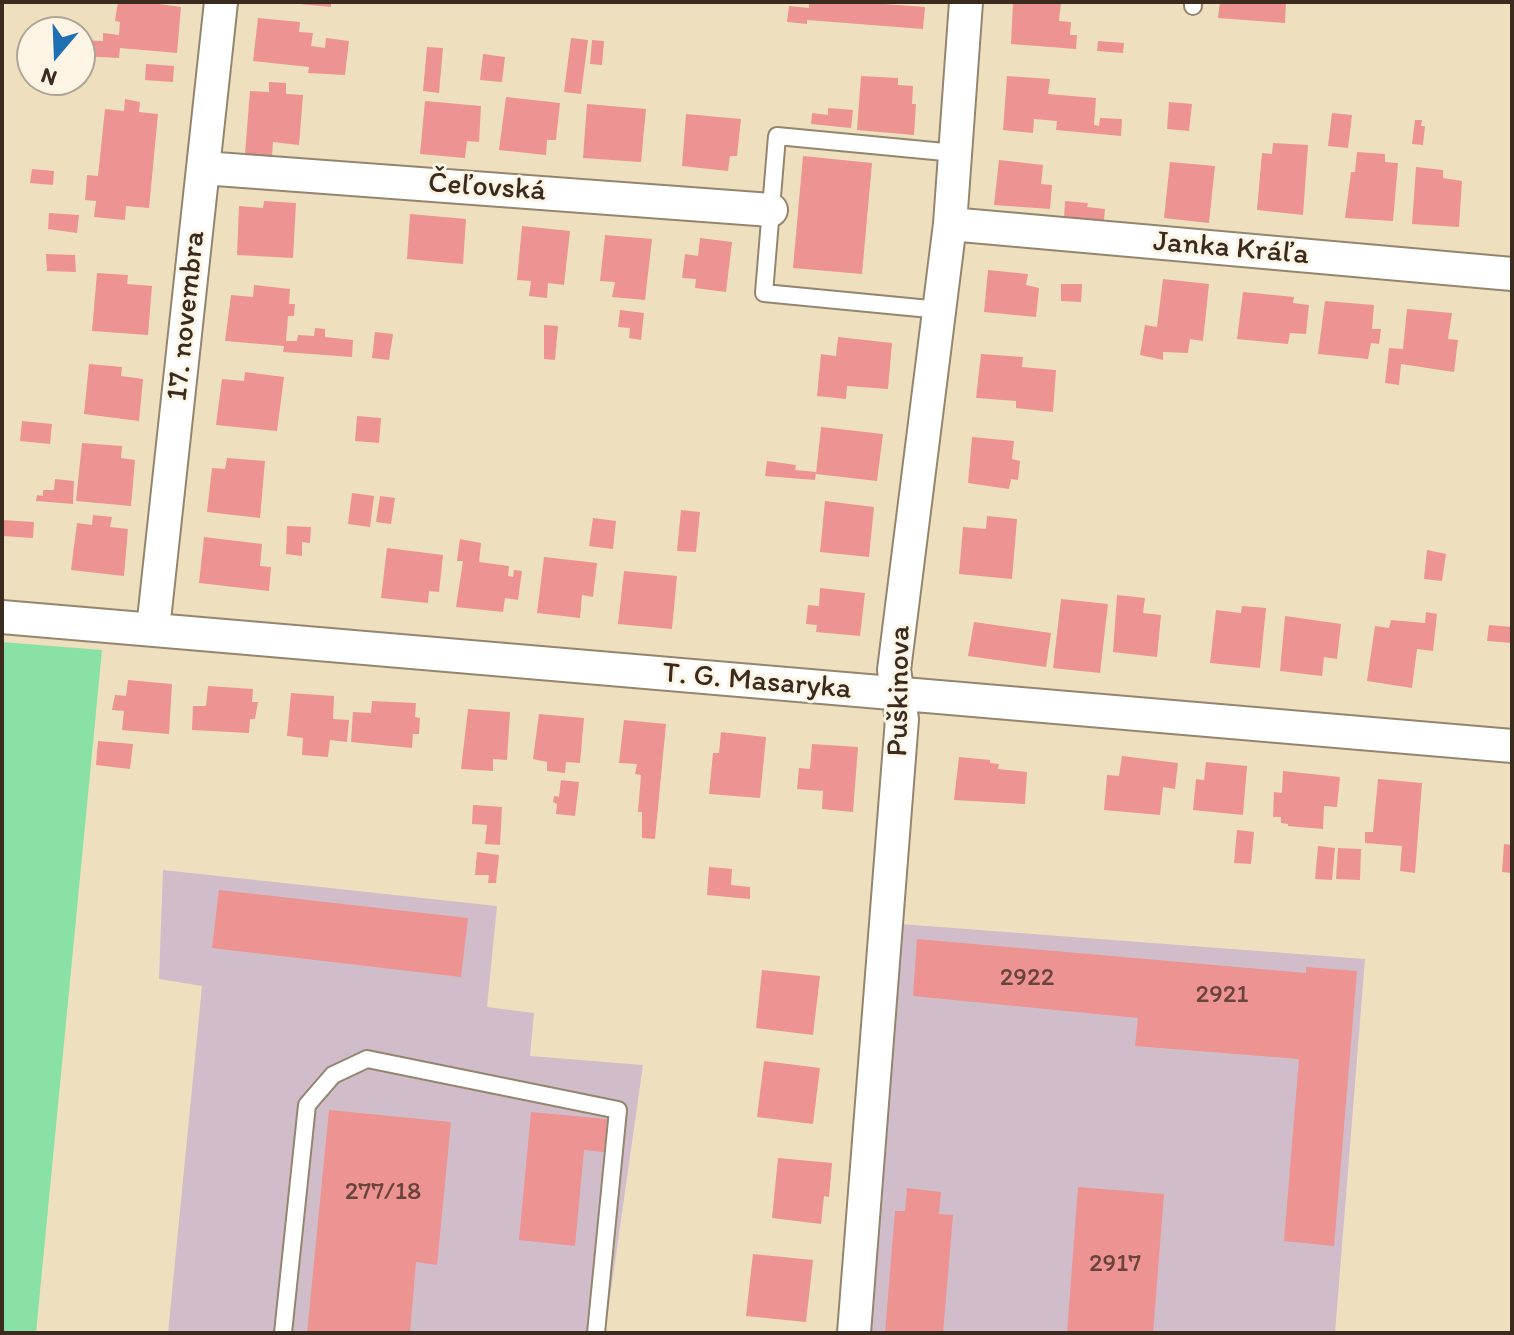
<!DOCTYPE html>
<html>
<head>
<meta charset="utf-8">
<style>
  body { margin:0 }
  #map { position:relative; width:1514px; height:1335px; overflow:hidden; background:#eee0bf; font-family:Itim,sans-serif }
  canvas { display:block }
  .frame { position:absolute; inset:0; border:4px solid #3b2a1e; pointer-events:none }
  .north { position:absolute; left:16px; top:16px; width:80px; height:80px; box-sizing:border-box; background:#fcf5e5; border:2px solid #afa495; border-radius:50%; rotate:199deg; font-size:22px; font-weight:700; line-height:32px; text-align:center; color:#3b2a1e }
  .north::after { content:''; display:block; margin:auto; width:28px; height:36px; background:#1f6fb2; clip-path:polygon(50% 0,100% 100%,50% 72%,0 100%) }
</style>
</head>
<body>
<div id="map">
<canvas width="1514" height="1335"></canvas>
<div class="frame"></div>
<div class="north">N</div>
</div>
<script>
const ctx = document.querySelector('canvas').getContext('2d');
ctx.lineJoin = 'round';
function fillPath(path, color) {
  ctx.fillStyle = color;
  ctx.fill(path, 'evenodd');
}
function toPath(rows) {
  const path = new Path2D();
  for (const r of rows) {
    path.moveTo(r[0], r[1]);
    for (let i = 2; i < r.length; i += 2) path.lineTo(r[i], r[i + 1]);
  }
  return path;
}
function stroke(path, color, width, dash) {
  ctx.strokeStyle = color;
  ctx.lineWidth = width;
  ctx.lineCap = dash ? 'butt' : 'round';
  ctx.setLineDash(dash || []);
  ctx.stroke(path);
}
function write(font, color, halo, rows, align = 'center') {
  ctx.font = font + ' Itim,sans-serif';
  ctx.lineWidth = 6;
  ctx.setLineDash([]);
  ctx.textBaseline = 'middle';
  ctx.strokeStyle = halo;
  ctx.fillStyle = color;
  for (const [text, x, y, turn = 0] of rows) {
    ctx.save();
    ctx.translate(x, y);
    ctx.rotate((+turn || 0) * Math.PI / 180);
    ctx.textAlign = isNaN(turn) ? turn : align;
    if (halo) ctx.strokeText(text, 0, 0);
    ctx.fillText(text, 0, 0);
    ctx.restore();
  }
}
fillPath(toPath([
  [163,870,497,906,487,1007,534,1013,530,1056,643,1065,605,1333,168,1333,202,986,159,979],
  [887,923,1365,959,1335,1333,854,1333]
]), '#d1bdca');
fillPath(toPath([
  [2,642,102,650,36,1333,2,1333]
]), '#89e1a6');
fillPath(toPath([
  [118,2,159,2,159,4,181,7,177,53,120,48,119,58,80,56,80,40,103,41,103,33,119,35,120,22,115,21],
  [299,2,331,2,331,7,299,4],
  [809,2,858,2,925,7,923,29,807,20,807,24,787,22,789,6,809,8],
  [1013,2,1061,2,1059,21,1071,22,1070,35,1077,35,1076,49,1011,44],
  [1220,2,1286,2,1285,23,1218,18],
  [258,18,300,22,299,32,313,33,311,46,325,48,326,38,349,41,345,75,308,73,309,67,253,61],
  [571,38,588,40,581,94,564,92],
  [592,40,604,41,602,65,590,64],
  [1098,41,1124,43,1123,53,1097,51],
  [427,47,443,48,439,93,423,91],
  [483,54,505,57,502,82,480,80],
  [146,64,174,66,173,82,145,80],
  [861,76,898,78,898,85,913,86,912,104,916,104,914,135,857,130],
  [1007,76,1050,79,1048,94,1096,98,1094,125,1099,126,1100,118,1122,119,1121,136,1056,130,1057,121,1034,119,1033,133,1003,130],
  [269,82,286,83,286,94,303,95,299,145,273,142,272,156,245,154,250,91,269,92],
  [506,97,560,103,556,140,547,140,546,155,499,150],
  [125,99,140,102,139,112,158,114,149,208,126,206,125,220,94,217,96,201,85,200,87,175,98,176,105,109,124,111],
  [425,101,481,106,479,142,467,141,465,158,420,154],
  [1169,102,1192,104,1189,131,1167,129],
  [587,104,646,109,641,162,583,158],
  [828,108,853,110,851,128,811,124,812,113,828,115],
  [1332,113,1352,115,1348,148,1328,146],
  [686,114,741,119,737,156,730,156,728,171,682,166],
  [1415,120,1422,120,1421,126,1425,126,1423,145,1412,144],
  [1273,143,1308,145,1303,215,1257,210,1262,153,1272,154],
  [1357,152,1385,154,1385,162,1398,163,1393,221,1345,218,1351,172,1355,172],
  [803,156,872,163,862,274,793,268],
  [999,160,1043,165,1041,184,1052,185,1050,209,994,205],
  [1170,162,1215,166,1209,223,1164,218],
  [1416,167,1443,170,1443,178,1462,181,1459,227,1412,224],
  [32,169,54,171,53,185,30,183],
  [264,201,296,203,293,258,237,255,239,206,263,208],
  [1065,201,1088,203,1087,207,1105,209,1104,220,1064,218],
  [49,213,79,215,77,233,48,229],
  [410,214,466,219,463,264,407,259],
  [522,226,570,231,564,285,548,283,547,298,529,296,531,281,517,280],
  [605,235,652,239,645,300,612,297,615,282,600,281],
  [700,238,732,242,726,292,695,288,696,279,682,278,685,254,698,256],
  [46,254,75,255,76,272,47,271],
  [988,270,1028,274,1026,285,1039,288,1036,317,984,312],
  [97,273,128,275,127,284,152,286,148,335,92,331],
  [1163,279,1209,284,1203,341,1190,339,1188,353,1163,352,1163,360,1140,355,1145,325,1157,327],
  [1061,284,1082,284,1081,302,1061,301],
  [254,285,290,289,289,304,295,304,294,316,288,316,286,341,297,341,298,335,314,336,315,328,325,329,325,337,353,340,352,357,283,352,284,346,225,341,231,295,253,297],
  [1243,292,1294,297,1293,303,1309,305,1306,334,1290,333,1288,344,1237,339],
  [1325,301,1374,305,1372,329,1381,329,1379,344,1371,343,1368,359,1318,354],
  [1407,309,1452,313,1448,339,1458,340,1454,372,1401,364,1399,385,1385,383,1389,348,1403,349],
  [620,310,644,313,641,340,629,338,630,328,618,327],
  [544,325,558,326,555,360,544,359],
  [375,332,393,334,389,360,372,358],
  [838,337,892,343,888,389,847,386,846,399,817,396,821,354,836,356],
  [981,354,1023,357,1022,367,1056,370,1053,412,1016,408,1016,401,976,398],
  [89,364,122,367,121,376,143,379,139,421,84,414],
  [245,372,284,377,277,431,216,425,222,379,244,381],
  [357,416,381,418,379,443,355,441],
  [22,421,52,424,50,444,20,441],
  [821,427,883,434,877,481,816,474],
  [972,437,1014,441,1012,459,1020,461,1018,480,1011,479,1009,489,968,483],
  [82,443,122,446,121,458,135,460,131,506,76,501],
  [227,458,265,461,260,518,207,512,212,468,225,469],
  [767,461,796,465,795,470,816,472,815,480,765,476],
  [55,479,74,481,73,504,36,501,37,495,43,496,43,490,54,490],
  [352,493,374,496,370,527,348,524],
  [380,496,395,498,391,524,376,522],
  [825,501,874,507,869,557,820,552],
  [681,510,700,512,696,552,677,551],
  [93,515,112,517,110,527,128,529,124,576,71,570,77,523,92,525],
  [987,516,1017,519,1012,579,959,574,963,527,986,529],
  [593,518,616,521,613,549,589,546],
  [2,520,34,522,33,538,2,536],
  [287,526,311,527,310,543,302,542,302,556,286,554],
  [204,537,262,544,260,566,271,567,269,591,199,583],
  [460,539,481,543,479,562,509,566,508,576,513,577,514,570,522,571,518,600,505,598,503,612,456,607,463,561,457,561],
  [387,548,443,555,439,592,429,591,428,603,381,598],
  [1427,550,1446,554,1442,581,1424,579],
  [544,557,597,563,593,597,582,595,580,618,537,613],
  [624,571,677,576,672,629,618,624],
  [820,588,865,593,860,636,816,632,817,625,806,624,808,605,819,606],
  [1117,595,1145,598,1143,613,1161,615,1157,657,1113,652],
  [1061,599,1108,604,1100,673,1053,668],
  [1242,606,1266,608,1260,668,1210,663,1216,610,1241,613],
  [1426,612,1437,614,1433,651,1417,649,1412,688,1367,681,1375,626,1389,628,1391,620,1425,623],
  [1285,616,1341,624,1337,659,1324,657,1322,676,1280,671],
  [974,622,1051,633,1046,667,968,656],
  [1489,625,1512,627,1512,643,1487,641],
  [128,680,172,684,169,734,122,730,124,711,112,710,115,695,126,696],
  [208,686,253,689,252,702,258,702,255,719,250,719,249,733,192,730,193,706,206,706],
  [291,693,334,696,333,719,349,720,347,742,330,740,328,757,302,755,303,738,287,736],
  [372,701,416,703,415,717,420,718,419,734,413,734,412,748,351,742,353,712,371,713],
  [468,709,510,712,507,760,493,759,493,771,461,769],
  [539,714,584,718,580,763,566,762,565,773,547,771,547,762,533,759],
  [624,720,666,724,655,839,642,838,642,812,638,812,641,775,635,774,637,764,619,763],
  [721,732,766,737,760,798,709,794,713,753,719,753],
  [98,741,133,744,130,769,96,765],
  [812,744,858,747,853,812,822,809,823,791,797,789,799,768,810,769],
  [1122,756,1178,763,1175,789,1163,787,1160,815,1104,810,1107,775,1119,776],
  [959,757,990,760,990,763,999,764,998,769,1027,772,1025,804,954,800],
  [1206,762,1247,766,1243,815,1193,810,1196,779,1204,780],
  [1283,771,1340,777,1337,807,1324,806,1323,829,1288,826,1288,824,1281,823,1281,817,1273,817,1274,792,1282,793],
  [1378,779,1422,783,1415,873,1400,871,1402,846,1365,843,1365,832,1373,832],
  [561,780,579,782,575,816,556,814,557,804,553,802,554,796,559,797],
  [473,805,502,807,500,845,485,844,487,825,472,824],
  [1237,830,1254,832,1251,864,1234,863],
  [1504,844,1512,845,1512,873,1502,872],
  [1318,846,1335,848,1332,880,1315,879],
  [1338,848,1361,849,1360,880,1336,879],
  [477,852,499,855,496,883,488,883,489,875,475,875],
  [709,867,732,869,731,885,750,887,750,899,707,895],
  [219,890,468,918,461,977,212,948],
  [917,939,1306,973,1306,967,1357,971,1334,1246,1284,1241,1299,1059,1135,1046,1138,1018,913,996],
  [762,970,820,976,813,1035,756,1028],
  [764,1061,820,1068,813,1124,757,1117],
  [329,1110,451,1122,437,1265,416,1262,410,1333,307,1333],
  [531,1112,607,1119,604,1152,584,1150,575,1246,519,1240],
  [778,1158,832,1163,829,1197,824,1196,821,1224,772,1218],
  [1078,1187,1164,1194,1153,1333,1067,1333],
  [907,1188,941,1192,939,1214,953,1215,943,1333,885,1333,895,1211,905,1211],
  [753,1254,813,1260,806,1322,746,1316]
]), '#ed9392');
const lane = toPath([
  [1193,6,1193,2],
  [940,310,764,293,777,136,955,153],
  [283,1333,307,1105,333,1075,367,1059,618,1110,596,1333]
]);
const street = toPath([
  [203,168,771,210],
  [950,224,1512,274],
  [2,617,1512,746],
  [153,629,221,2],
  [854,1333,902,719,894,670,950,224,966,2]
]);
stroke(lane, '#94856e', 20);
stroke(street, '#94856e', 36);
stroke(lane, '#fff', 16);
stroke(street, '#fff', 32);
write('26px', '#68443b', null, [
  ["2922",1027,978],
  ["2921",1222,995],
  ["277/18",383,1192],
  ["2917",1115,1264]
]);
write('30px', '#3b2a1e', '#fcf5e5', [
  ["Čeľovská",487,188,4],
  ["Janka Kráľa",1231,249,5],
  ["17. novembra",187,316,-84],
  ["T. G. Masaryka",757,682,5],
  ["Puškinova",900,691,-89]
]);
</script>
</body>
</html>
